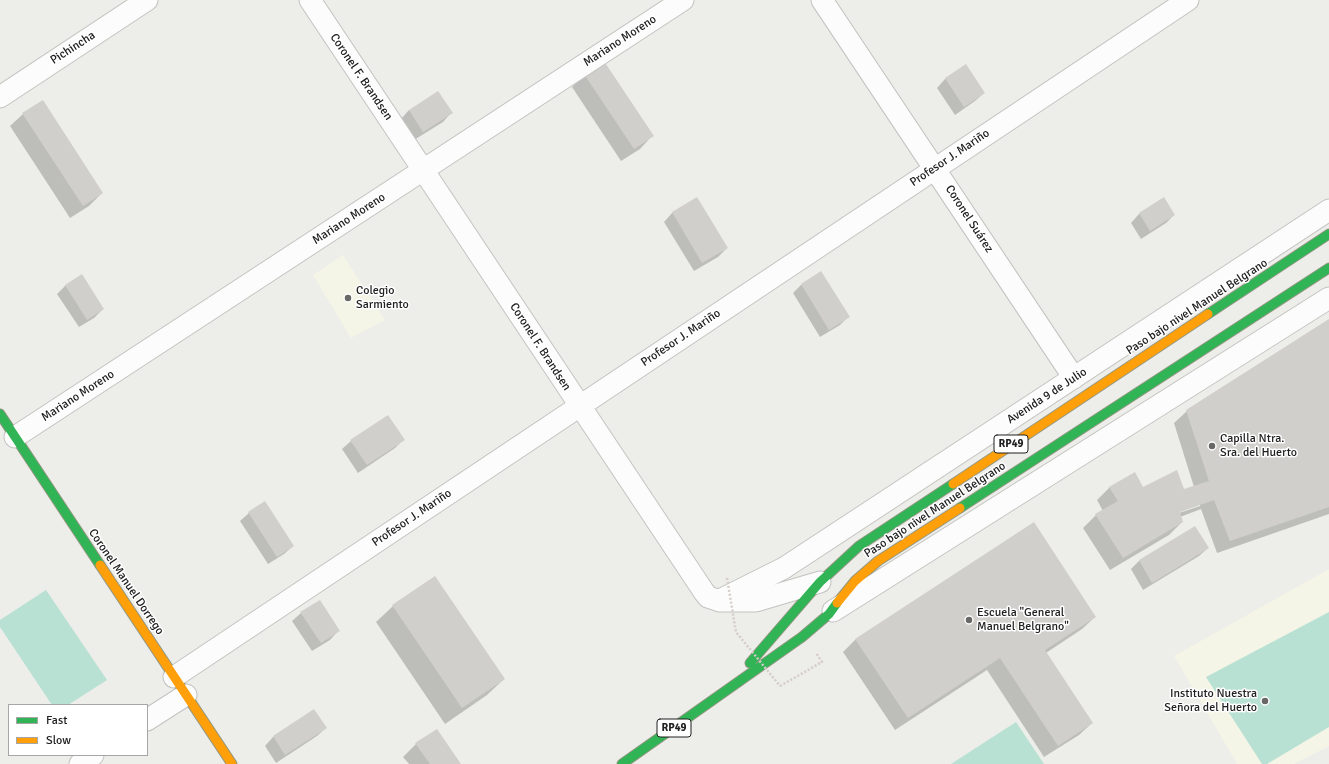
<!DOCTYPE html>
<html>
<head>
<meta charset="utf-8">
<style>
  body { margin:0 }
  #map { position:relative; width:1329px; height:764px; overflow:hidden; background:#edede9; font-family:Signika,sans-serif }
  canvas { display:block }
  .legend { position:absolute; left:8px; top:704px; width:140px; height:52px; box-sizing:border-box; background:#fff; border:1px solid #a6a6a6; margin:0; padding:5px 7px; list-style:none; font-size:12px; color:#202020 }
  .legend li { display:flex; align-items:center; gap:8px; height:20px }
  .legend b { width:20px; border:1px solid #a6a6a6 }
</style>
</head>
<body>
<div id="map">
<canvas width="1329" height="764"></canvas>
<ul class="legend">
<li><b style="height:5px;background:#30b455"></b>Fast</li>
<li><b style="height:5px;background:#ff9f0a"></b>Slow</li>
</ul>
</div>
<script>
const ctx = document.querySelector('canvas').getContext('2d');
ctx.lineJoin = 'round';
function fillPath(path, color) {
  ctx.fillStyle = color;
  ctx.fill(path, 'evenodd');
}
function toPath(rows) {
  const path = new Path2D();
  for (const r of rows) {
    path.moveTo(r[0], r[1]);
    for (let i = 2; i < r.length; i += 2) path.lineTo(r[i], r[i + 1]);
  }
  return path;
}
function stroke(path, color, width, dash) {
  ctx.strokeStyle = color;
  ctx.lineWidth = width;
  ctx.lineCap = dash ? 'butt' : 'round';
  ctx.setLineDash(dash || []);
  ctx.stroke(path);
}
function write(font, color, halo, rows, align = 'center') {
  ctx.font = font + ' Signika,sans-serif';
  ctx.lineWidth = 3;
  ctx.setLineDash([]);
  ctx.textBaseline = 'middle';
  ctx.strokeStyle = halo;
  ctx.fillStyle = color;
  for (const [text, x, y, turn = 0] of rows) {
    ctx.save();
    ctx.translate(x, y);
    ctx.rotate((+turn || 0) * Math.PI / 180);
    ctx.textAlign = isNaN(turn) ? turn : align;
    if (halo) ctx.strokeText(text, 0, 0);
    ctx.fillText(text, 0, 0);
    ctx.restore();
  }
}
fillPath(toPath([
  [343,255,385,320,351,338,313,275],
  [1329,569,1329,746,1294,764,1237,764,1174,656]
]), '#f4f5e6');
fillPath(toPath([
  [46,590,107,680,68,705,52,705,0,627,0,620],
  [1329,612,1329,727,1267,764,1262,764,1206,677],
  [1016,722,1044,764,951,764]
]), '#b8e1d4');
fillPath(toPath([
  [965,65,984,93,975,101,955,115,937,88,945,79],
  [585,74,652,136,640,149,621,161,572,87],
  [409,110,451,113,443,122,414,140,401,119],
  [23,114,102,193,89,206,70,218,10,126],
  [697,199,727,248,718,257,694,271,664,222,672,213],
  [1164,199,1174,215,1166,223,1141,239,1131,223,1139,214],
  [821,273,848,317,840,325,820,337,793,293,801,285],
  [66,285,103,309,94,318,79,327,57,294],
  [1329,320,1329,514,1217,553,1201,509,1180,517,1182,522,1169,535,1110,570,1083,528,1096,515,1103,511,1097,500,1110,487,1180,492,1194,487,1174,423,1187,411],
  [1200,504,1200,506,1176,514,1175,512],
  [403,440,395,448,358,473,342,449,351,441],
  [264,503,293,546,284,554,268,564,240,521,249,513],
  [1195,527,1208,548,1199,556,1143,590,1131,569,1139,561],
  [393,606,504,679,487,695,445,724,376,622],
  [301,613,338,631,330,640,312,651,292,621],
  [1095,617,1082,629,1046,653,1092,723,1079,735,1044,757,987,670,895,730,843,652,856,639],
  [314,711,326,728,317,736,276,763,265,746,273,737],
  [416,744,460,764,409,764,403,757]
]), '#0003');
fillPath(toPath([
  [604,61,654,136,634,149,584,74],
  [966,64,985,93,964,107,945,78],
  [438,91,453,113,423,132,409,110],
  [43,100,103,193,83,206,22,113],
  [697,197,728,248,702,263,672,212],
  [1164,197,1175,215,1150,231,1139,213],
  [821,271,850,317,829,330,801,284],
  [82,274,104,309,87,320,65,285],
  [1329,319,1329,507,1230,541,1214,500,1180,512,1183,522,1123,558,1095,514,1118,501,1109,487,1135,472,1143,487,1177,470,1184,489,1209,481,1186,410],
  [388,415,405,440,367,465,350,440],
  [265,501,294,546,277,557,248,512],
  [1034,522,1096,617,1045,650,1093,723,1058,746,1000,658,908,718,855,639],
  [1195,526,1209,548,1152,583,1139,560],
  [435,576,505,679,462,708,392,605],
  [320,600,340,631,321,643,300,612],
  [314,709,327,728,285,755,273,736],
  [437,729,461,764,430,764,415,743]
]), '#d0cfcc');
const street = toPath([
  [310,0,704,592,708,597,720,601,756,601,820,582],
  [822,0,1074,378],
  [0,97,147,0],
  [15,437,683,0],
  [722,599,784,568,1329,210],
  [833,611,1329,298],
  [174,677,1188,0],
  [147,720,186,695],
  [80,764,93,755]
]);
const fast = toPath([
  [1208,314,1329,234],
  [0,414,100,565],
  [960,508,1329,268],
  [750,663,820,582,859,546,953,484],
  [622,764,802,637,829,614,837,603]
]);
const slow = toPath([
  [953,484,1208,314],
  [100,565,232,764],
  [837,603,855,581,878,561,960,508]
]);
stroke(street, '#c3c3c1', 23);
stroke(fast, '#929782', 11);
stroke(slow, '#929782', 11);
stroke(toPath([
  [780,686,822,662,816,653]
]), '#d6ccc9', 2.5, [2, 2]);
stroke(street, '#fcfcfc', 21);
stroke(fast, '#30b455', 9);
stroke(slow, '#ff9f0a', 9);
stroke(toPath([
  [727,578,736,632,780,686]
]), '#d6ccc9', 2.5, [2, 2]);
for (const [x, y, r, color] of [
  [348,298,4,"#686866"],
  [1212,446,4,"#686866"],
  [969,620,4,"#686866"],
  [1265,701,4,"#686866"]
]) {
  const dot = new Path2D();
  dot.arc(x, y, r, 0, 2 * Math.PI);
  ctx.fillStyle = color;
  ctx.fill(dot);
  stroke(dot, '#fff', 1.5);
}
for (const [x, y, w] of [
  [1011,444,34],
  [674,728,34]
]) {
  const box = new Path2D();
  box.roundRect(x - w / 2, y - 9, w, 18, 3);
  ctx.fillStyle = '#fff';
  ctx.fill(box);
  stroke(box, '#202020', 1);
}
write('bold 11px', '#202020', null, [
  ["RP49",1011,444],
  ["RP49",674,728]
]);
write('12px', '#202020', '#fff', [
  ["Mariano Moreno",620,41,-33],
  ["Pichincha",73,48,-33],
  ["Coronel F. Brandsen",361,77,56],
  ["Profesor J. Mariño",950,158,-34],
  ["Mariano Moreno",349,219,-33],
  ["Coronel Suárez",969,219,57],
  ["Paso bajo nivel Manuel Belgrano",1197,307,-33],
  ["Profesor J. Mariño",681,338,-34],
  ["Coronel F. Brandsen",540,347,57],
  ["Mariano Moreno",78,396,-33],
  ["Avenida 9 de Julio",1047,396,-33],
  ["Paso bajo nivel Manuel Belgrano",935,510,-33],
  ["Profesor J. Mariño",412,518,-34],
  ["Coronel Manuel Dorrego",126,582,56]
]);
write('12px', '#202020', '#fff', [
  ["Colegio",356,291],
  ["Sarmiento",356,305],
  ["Capilla Ntra.",1220,439],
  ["Sra. del Huerto",1220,453],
  ["Escuela \"General",977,613],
  ["Manuel Belgrano\"",977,627],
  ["Instituto Nuestra",1257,694,"right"],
  ["Señora del Huerto",1257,708,"right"]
], 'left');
</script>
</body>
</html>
